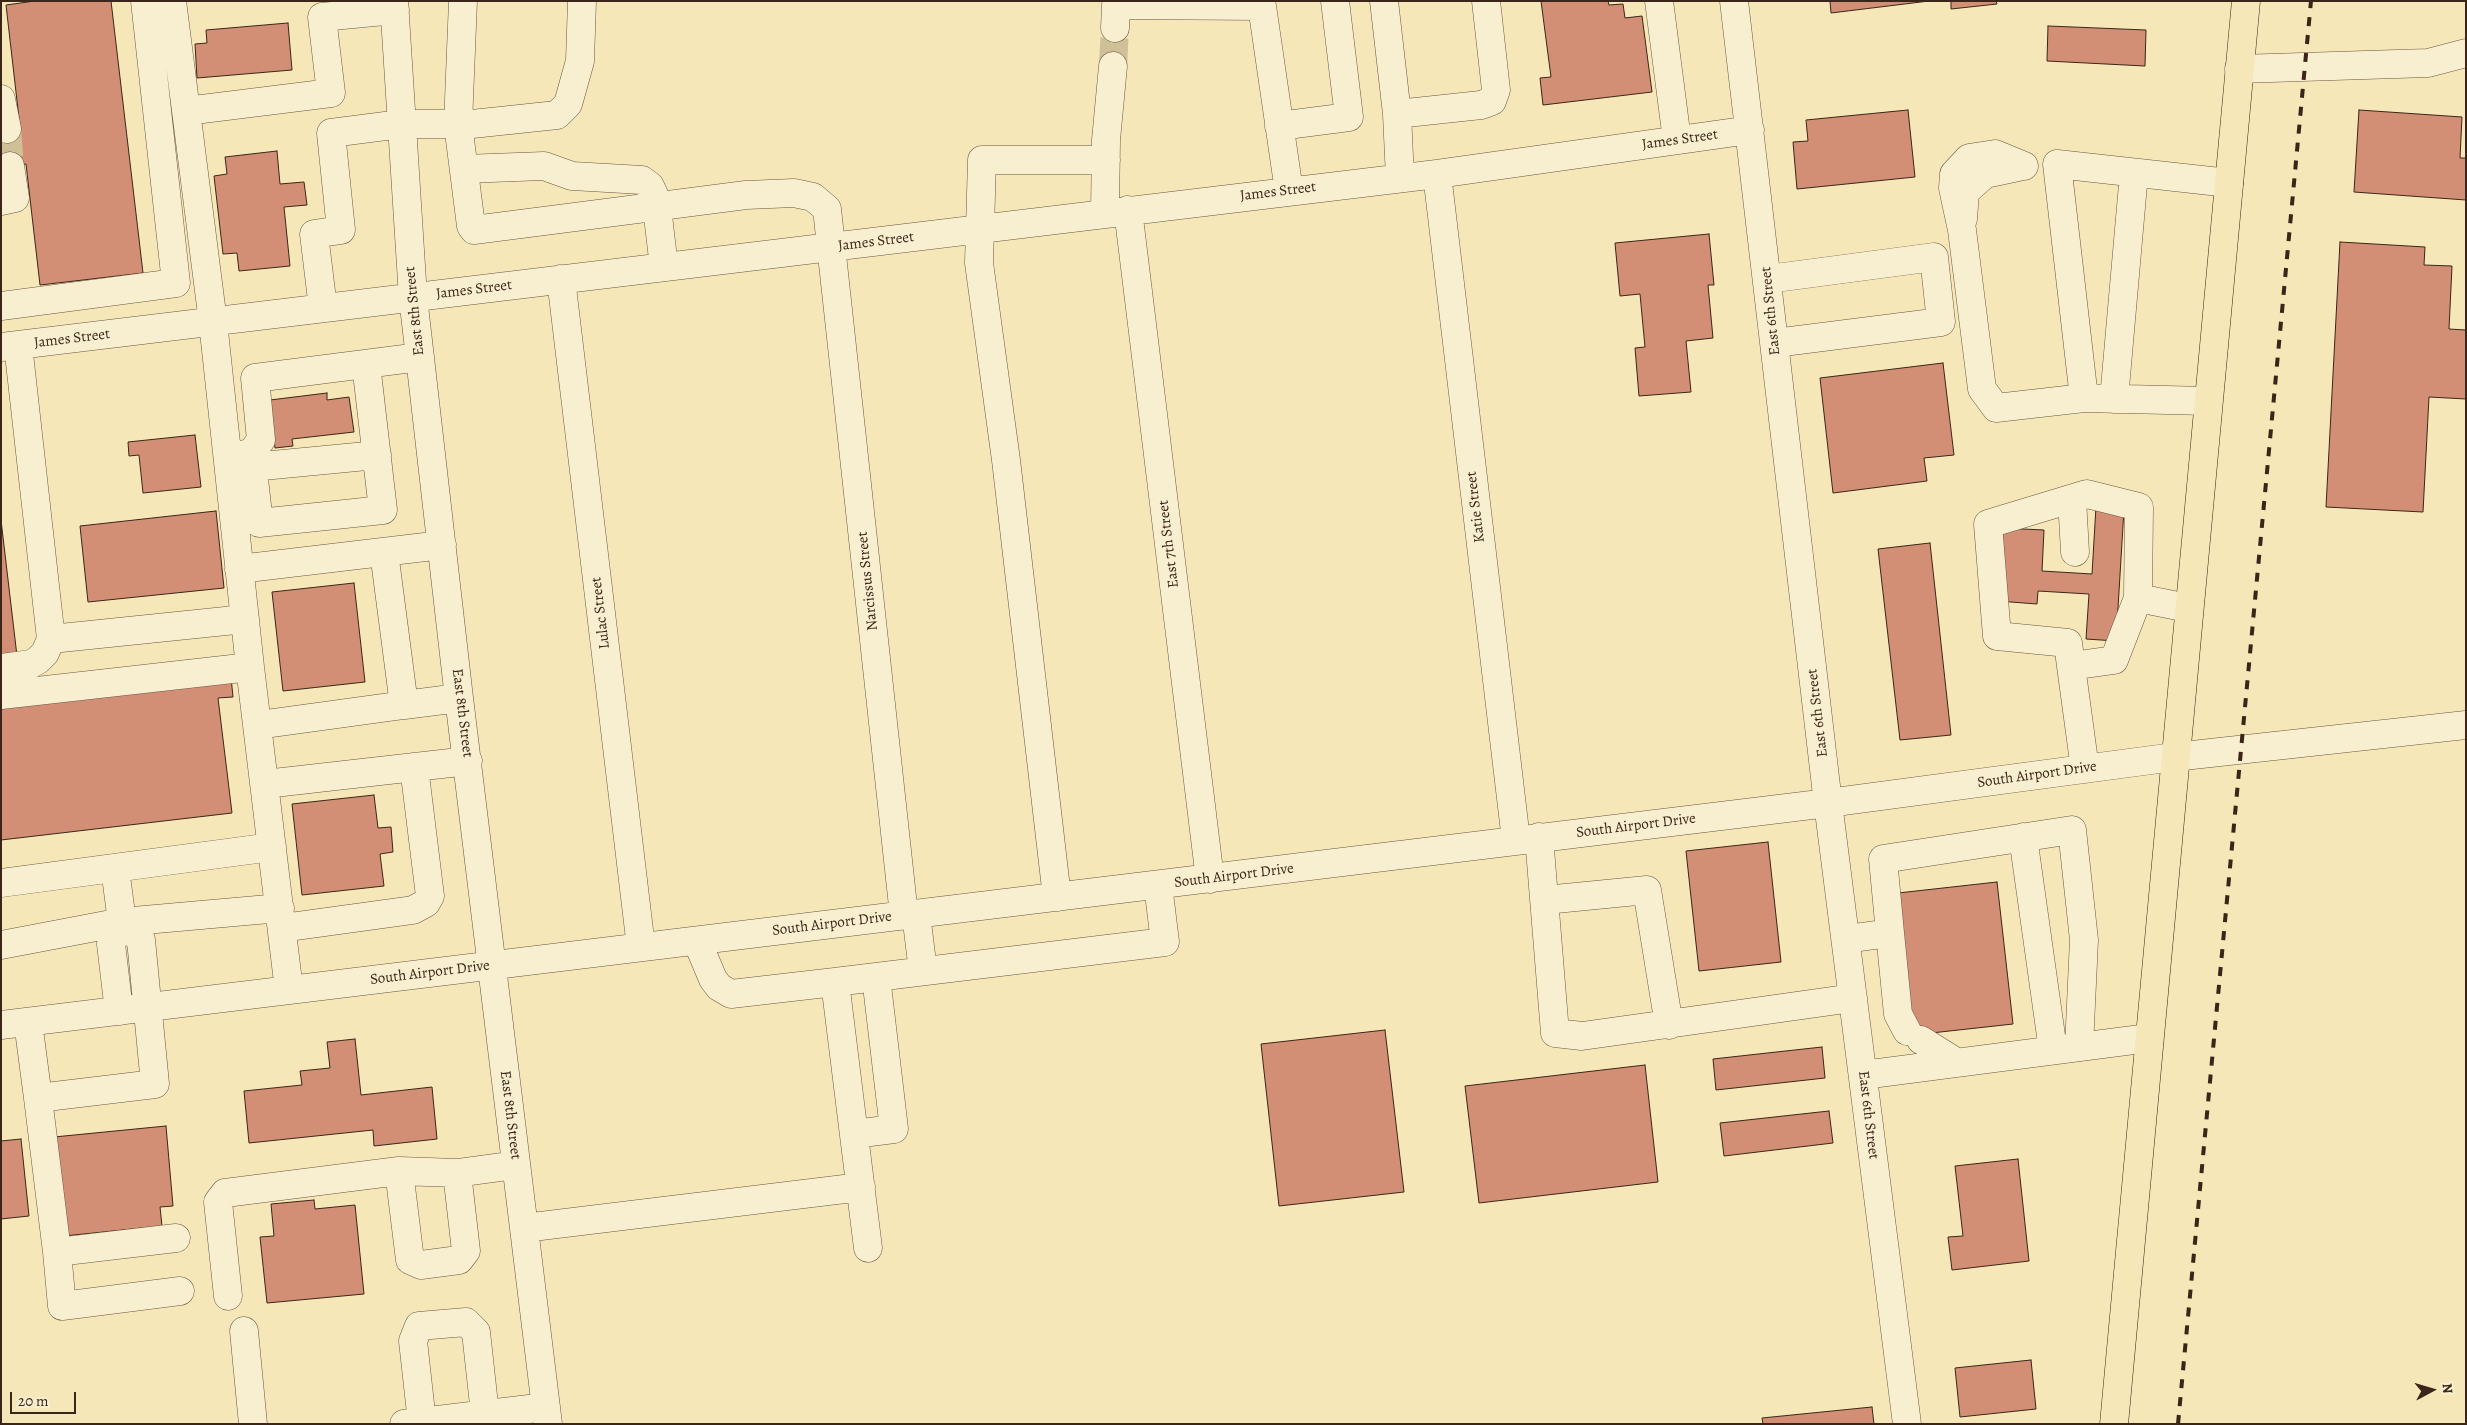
<!DOCTYPE html>
<html>
<head>
<meta charset="utf-8">
<style>
  body { margin:0 }
  #map { position:relative; width:2467px; height:1425px; overflow:hidden; background:#f5e7b7; font-family:Alegreya,serif }
  canvas { display:block }
  .frame { position:absolute; inset:0; border:2px solid #3b2518; pointer-events:none }
  .north { position:absolute; left:2407px; top:1365px; width:50px; height:50px; -webkit-text-stroke:4px #f8efd0; paint-order:stroke; rotate:84deg; font-size:14px; font-weight:700; line-height:20px; text-align:center; color:#3b2518 }
  .north::after { content:''; display:block; margin:auto; width:18px; height:22px; background:#3b2518; clip-path:polygon(50% 0,100% 100%,50% 72%,0 100%) }
  .scale { position:absolute; left:10px; top:1392px; width:66px; height:22px; box-sizing:border-box; border:2px solid #3b2518; border-top:0; padding-left:6px; font-size:15px; line-height:18px; white-space:nowrap; color:#3b2518; -webkit-text-stroke:4px #f8efd0; paint-order:stroke }
</style>
</head>
<body>
<div id="map">
<canvas width="2467" height="1425"></canvas>
<div class="frame"></div>
<div class="north">N</div>
<div class="scale">20 m</div>
</div>
<script>
const ctx = document.querySelector('canvas').getContext('2d');
ctx.lineJoin = 'round';
function fillPath(path, color) {
  ctx.fillStyle = color;
  ctx.fill(path, 'evenodd');
}
function toPath(rows) {
  const path = new Path2D();
  for (const r of rows) {
    path.moveTo(r[0], r[1]);
    for (let i = 2; i < r.length; i += 2) path.lineTo(r[i], r[i + 1]);
  }
  return path;
}
function stroke(path, color, width, dash) {
  ctx.strokeStyle = color;
  ctx.lineWidth = width;
  ctx.lineCap = dash ? 'butt' : 'round';
  ctx.setLineDash(dash || []);
  ctx.stroke(path);
}
function write(font, color, halo, rows, align = 'center') {
  ctx.font = font + ' Alegreya,serif';
  ctx.lineWidth = 5;
  ctx.setLineDash([]);
  ctx.textBaseline = 'middle';
  ctx.strokeStyle = halo;
  ctx.fillStyle = color;
  for (const [text, x, y, turn = 0] of rows) {
    ctx.save();
    ctx.translate(x, y);
    ctx.rotate((+turn || 0) * Math.PI / 180);
    ctx.textAlign = isNaN(turn) ? turn : align;
    if (halo) ctx.strokeText(text, 0, 0);
    ctx.fillText(text, 0, 0);
    ctx.restore();
  }
}
const building = toPath([
  [35,1,111,1,143,273,40,285,26,164,1,167,1,130,20,127,6,5,35,1],
  [1541,1,1608,1,1609,5,1623,4,1625,18,1642,16,1652,92,1543,105,1540,78,1551,77,1541,1],
  [1830,1,1929,1,1831,13,1830,1],
  [1951,1,1996,1,1997,4,1951,9,1951,1],
  [288,23,292,70,197,78,195,44,207,43,206,30,288,23],
  [2048,26,2146,30,2145,66,2047,61,2048,26],
  [1908,110,1915,177,1797,189,1793,142,1808,141,1806,120,1908,110],
  [2359,110,2462,117,2460,158,2466,158,2466,200,2354,192,2359,110],
  [277,151,280,184,304,182,307,205,284,207,290,266,239,271,237,253,223,254,214,176,227,174,225,157,277,151],
  [1709,234,1714,285,1708,285,1713,338,1686,341,1691,392,1639,396,1635,348,1645,347,1640,294,1620,296,1615,243,1709,234],
  [2340,242,2425,247,2424,265,2452,266,2449,329,2466,330,2466,399,2429,397,2423,512,2326,507,2340,242],
  [1943,363,1954,455,1924,458,1927,481,1833,493,1820,378,1943,363],
  [327,393,327,400,349,397,354,432,292,439,293,446,275,448,270,400,327,393],
  [195,435,201,487,143,493,139,455,129,456,128,442,195,435],
  [2096,507,2124,509,2116,641,2086,639,2089,594,2038,591,2037,604,1998,601,2002,528,2044,530,2042,571,2092,574,2096,507],
  [216,511,224,588,88,602,80,526,216,511],
  [1,520,17,656,1,658,1,520],
  [1930,543,1951,735,1900,740,1878,549,1930,543],
  [354,583,365,682,283,691,272,592,354,583],
  [231,677,233,697,218,698,232,813,1,840,1,704,231,677],
  [374,795,378,828,391,827,393,852,380,854,384,886,302,895,292,804,374,795],
  [1768,842,1781,962,1699,971,1686,851,1768,842],
  [1997,882,2013,1024,1913,1035,1898,893,1997,882],
  [1385,1030,1404,1192,1279,1206,1261,1044,1385,1030],
  [355,1039,361,1095,432,1087,437,1139,374,1146,373,1130,249,1143,244,1091,302,1085,300,1071,330,1068,327,1042,355,1039],
  [1822,1047,1825,1078,1716,1090,1713,1059,1822,1047],
  [1645,1065,1658,1182,1479,1203,1465,1086,1645,1065],
  [1829,1111,1833,1143,1724,1156,1720,1123,1829,1111],
  [166,1126,173,1206,160,1207,162,1226,64,1236,54,1137,166,1126],
  [21,1139,29,1216,1,1219,1,1141,21,1139],
  [2018,1159,2029,1261,1952,1270,1948,1237,1963,1236,1955,1166,2018,1159],
  [314,1200,315,1209,355,1205,364,1294,267,1303,260,1237,274,1236,271,1204,314,1200],
  [2031,1360,2036,1409,1960,1417,1955,1368,2031,1360],
  [1872,1407,1874,1424,1763,1424,1762,1418,1872,1407]
]);
fillPath(building, '#d38f76');
stroke(building, '#3b2518', 1);
stroke(toPath([
  [1113,66,1115,28],
  [7,129,10,166]
]), '#d0c097', 28, [28, 14]);
const minor = toPath([
  [172,1,213,322,250,667,289,990],
  [394,1,413,297,459,698,548,1424],
  [463,1,458,124,471,226,474,230,746,195,794,193,813,197,827,209,904,915],
  [1384,1,1397,114,1400,178],
  [1659,1,1677,140],
  [1734,1,1828,803,1907,1424],
  [1115,28,1116,5,1262,6,1289,191],
  [2239,69,2428,63,2466,53],
  [1,99,7,129],
  [186,111,331,93,322,17,395,10],
  [1397,114,1481,105,1492,101,1496,90,1486,1],
  [1279,126,1349,117,1335,1],
  [2024,166,1995,154,1969,158,1954,174,1953,188,1962,230,1982,389,1996,408,2084,398],
  [464,169,544,166,572,176,642,180,650,186,656,199,664,267],
  [1437,174,1516,840],
  [1,201,15,198,10,166],
  [1128,210,1210,879],
  [1105,213,1106,140,1113,66],
  [1963,219,1965,192,1985,174,2018,167],
  [561,279,641,947],
  [1768,279,1934,257,1941,322,1775,343],
  [1,306,176,283,145,1],
  [323,308,314,234,341,230,331,133,401,124,472,124,557,115,568,104,580,61,582,1],
  [18,345,51,639,245,619],
  [1,347,1437,174,1750,130],
  [2114,399,2134,173],
  [2208,401,2084,398,2057,164,2229,183],
  [251,453,259,523,383,510,366,364],
  [234,456,251,453,261,440,255,378,420,357],
  [252,467,377,455],
  [2072,499,2075,552],
  [239,569,442,545],
  [2138,598,2188,608],
  [2071,666,2114,660,2138,598,2139,507,2087,494,1988,524,1997,636,2068,643,2071,666,2085,769],
  [1,668,31,664,38,660,45,653,51,639],
  [1,695,250,667],
  [404,705,459,698],
  [258,725,404,705,384,552],
  [265,784,468,761],
  [1539,837,1555,1033,1582,1036,1853,998],
  [2023,837,2053,1050],
  [115,868,122,922],
  [1,883,272,847],
  [1057,897,1006,460,979,263,982,160,1106,160],
  [1545,900,1647,890,1669,1025],
  [916,914,923,971],
  [282,928,413,910,426,903,430,896,414,767],
  [1890,933,1898,1014,1907,1031],
  [1846,939,1890,933,1883,859,2072,830,2084,940,2079,1047],
  [697,941,713,979,719,987,731,994,835,982,868,1248],
  [1,945,122,922,280,908],
  [835,982,1165,942,1158,885],
  [119,1011,111,944,122,922,141,940,155,1084,38,1098,57,1252,176,1238],
  [28,1022,38,1098],
  [1,1025,1828,803,2174,757,2466,725],
  [1921,1040,1956,1062],
  [1863,1075,2149,1038],
  [854,1134,894,1129,876,977],
  [399,1171,457,1173],
  [524,1228,861,1187],
  [57,1252,62,1306,180,1291],
  [228,1296,218,1202,225,1193,399,1171,410,1260,421,1265,459,1260,466,1251,457,1173,516,1165],
  [244,1331,253,1424],
  [422,1422,413,1341,419,1326,466,1322,476,1332,485,1414],
  [404,1424,546,1407]
]);
const major = toPath([
  [2114,1424,2246,1]
]);
stroke(minor, '#6a5640', 29);
stroke(major, '#3b2518', 29);
stroke(minor, '#f8efd0', 28);
stroke(major, '#f5e7b7', 28);
stroke(toPath([
  [2178,1424,2311,1]
]), '#3b2518', 4, [9, 9]);
write('15px', '#3b2518', '#f8efd0', [
  ["James Street",1680,140,-8],
  ["James Street",1278,192,-7],
  ["James Street",876,242,-7],
  ["James Street",474,290,-7],
  ["East 8th Street",415,311,-96],
  ["East 6th Street",1771,311,-96],
  ["James Street",72,339,-7],
  ["Katie Street",1476,507,-97],
  ["East 7th Street",1169,544,-97],
  ["Narcissus Street",868,581,-96],
  ["Lulac Street",601,613,-97],
  ["East 8th Street",462,713,83],
  ["East 6th Street",1818,713,-97],
  ["South Airport Drive",2037,775,-8],
  ["South Airport Drive",1636,826,-7],
  ["South Airport Drive",1234,876,-7],
  ["South Airport Drive",832,924,-7],
  ["South Airport Drive",430,973,-7],
  ["East 8th Street",510,1115,83],
  ["East 6th Street",1868,1115,83]
]);
</script>
</body>
</html>
